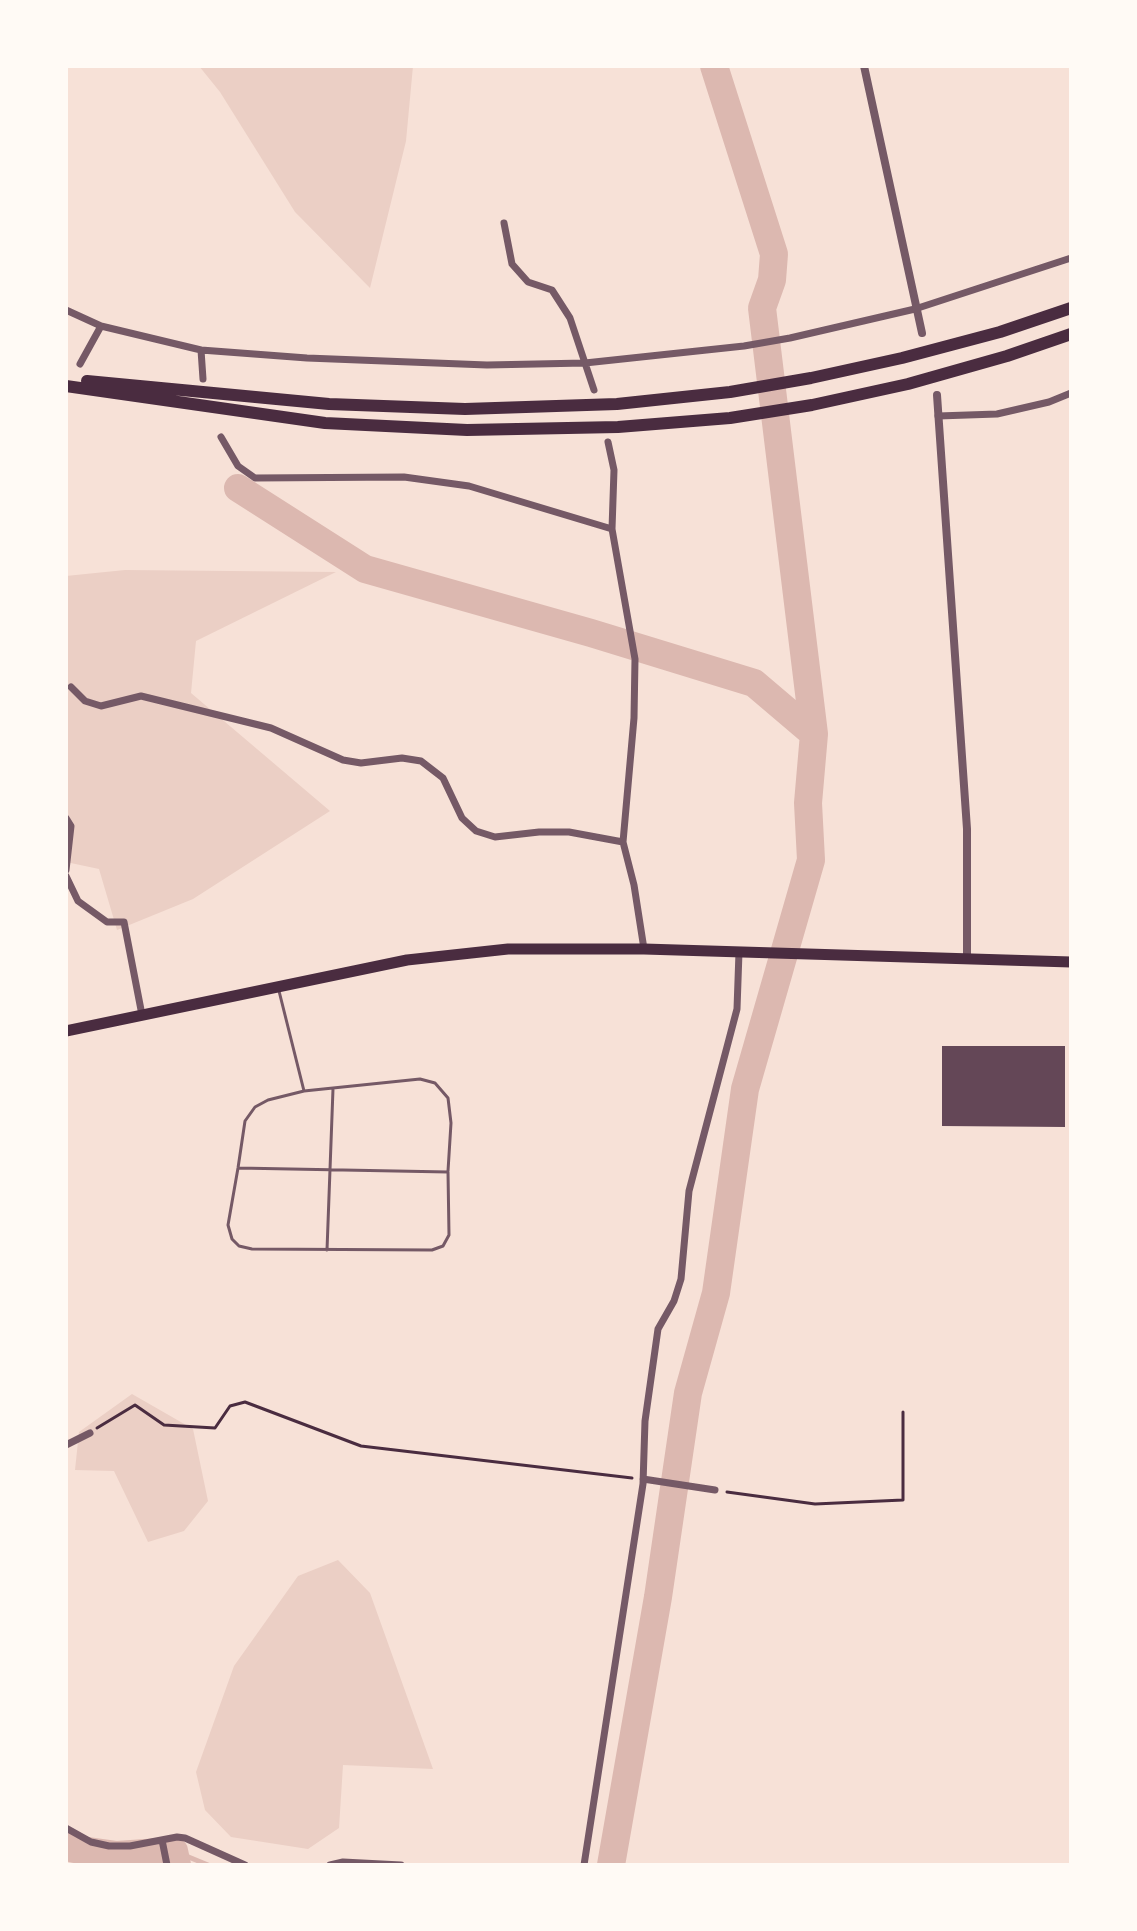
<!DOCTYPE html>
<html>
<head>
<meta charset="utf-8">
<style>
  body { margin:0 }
  #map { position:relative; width:1137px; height:1931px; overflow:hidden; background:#f7e1d7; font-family:Mulish,sans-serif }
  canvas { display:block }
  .frame { position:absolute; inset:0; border:68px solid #fffaf5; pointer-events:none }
</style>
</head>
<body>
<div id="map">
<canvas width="1137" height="1931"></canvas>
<div class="frame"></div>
</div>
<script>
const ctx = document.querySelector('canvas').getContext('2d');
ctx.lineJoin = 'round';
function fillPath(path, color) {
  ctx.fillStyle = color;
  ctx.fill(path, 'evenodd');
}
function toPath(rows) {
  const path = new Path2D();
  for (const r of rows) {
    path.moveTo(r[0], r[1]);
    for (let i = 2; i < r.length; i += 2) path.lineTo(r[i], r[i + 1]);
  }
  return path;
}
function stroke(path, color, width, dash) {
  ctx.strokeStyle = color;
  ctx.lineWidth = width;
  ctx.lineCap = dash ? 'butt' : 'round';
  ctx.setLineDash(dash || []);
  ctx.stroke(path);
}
fillPath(toPath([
  [199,66,413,66,406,141,370,288,295,212,220,92],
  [125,570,336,572,196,641,191,693,330,811,193,899,117,930,99,869,66,862,66,576],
  [132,1394,193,1429,208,1501,184,1531,148,1542,114,1471,75,1470,79,1432],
  [338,1560,370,1593,433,1769,343,1765,339,1828,308,1849,231,1837,205,1810,196,1772,234,1666,298,1576]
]), '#ebcfc5');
stroke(toPath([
  [174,1851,208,1865]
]), '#dcb8b0', 5);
stroke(toPath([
  [238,488,365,569,591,633,754,683,814,734],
  [66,1843,74,1849,117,1855,174,1851,177,1865],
  [611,1865,658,1597,688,1393,716,1293,745,1089,811,860,808,803,814,734,762,308,772,280,774,254,714,66]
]), '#dcb8b0', 28);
fillPath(toPath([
  [942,1046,1065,1046,1065,1127,942,1126]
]), '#644757');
stroke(toPath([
  [97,1428,135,1405,164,1425,215,1428,230,1406,245,1402,361,1446,632,1478],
  [727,1492,815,1504,903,1500,903,1412]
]), '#4a2c40', 3);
stroke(toPath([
  [279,991,304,1091,420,1079,435,1083,448,1098,451,1123,448,1171],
  [238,1168,448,1172,449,1235,443,1246,432,1250,252,1249,239,1246,232,1239,228,1225,238,1168,245,1121,255,1107,268,1100,304,1091],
  [327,1250,333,1089]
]), '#755966', 3);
stroke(toPath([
  [504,223,512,264,528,282,552,290,570,318,594,390],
  [66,310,101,326,201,350,203,379],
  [201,350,307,358,487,365,585,363,744,346,790,338,915,309,1071,258],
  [80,364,101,326],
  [938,416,997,414,1049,402,1071,393],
  [221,437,238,466,255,478,404,477,469,486,612,529],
  [608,442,614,470,612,529,635,659,634,718,623,842,634,885,644,949],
  [71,687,85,701,101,706,141,696,271,728,343,760,361,763,402,758,421,761,443,778,462,818,476,831,495,837,539,832,569,832,623,842],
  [66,818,71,826,66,870],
  [66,876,78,901,107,922,124,922,142,1015],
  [66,1445,90,1433],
  [643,1479,715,1490],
  [66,1828,91,1842,109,1846,130,1846,177,1837,185,1838,245,1865],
  [162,1840,167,1865],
  [330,1865,343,1862,401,1865],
  [584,1865,643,1484,645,1421,658,1329,674,1301,681,1279,689,1191,737,1009,739,952]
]), '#755966', 7);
stroke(toPath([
  [864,66,922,333],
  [937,395,967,829,967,959]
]), '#755966', 8);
stroke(toPath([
  [66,1031,407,960,508,949,644,949,1071,962]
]), '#4a2c40', 11);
stroke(toPath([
  [87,381,329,404,465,409,617,404,730,392,811,378,902,358,1000,332,1071,308],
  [66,386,325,423,467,430,618,427,730,418,812,405,908,384,1007,356,1071,334]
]), '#4a2c40', 12);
</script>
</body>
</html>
